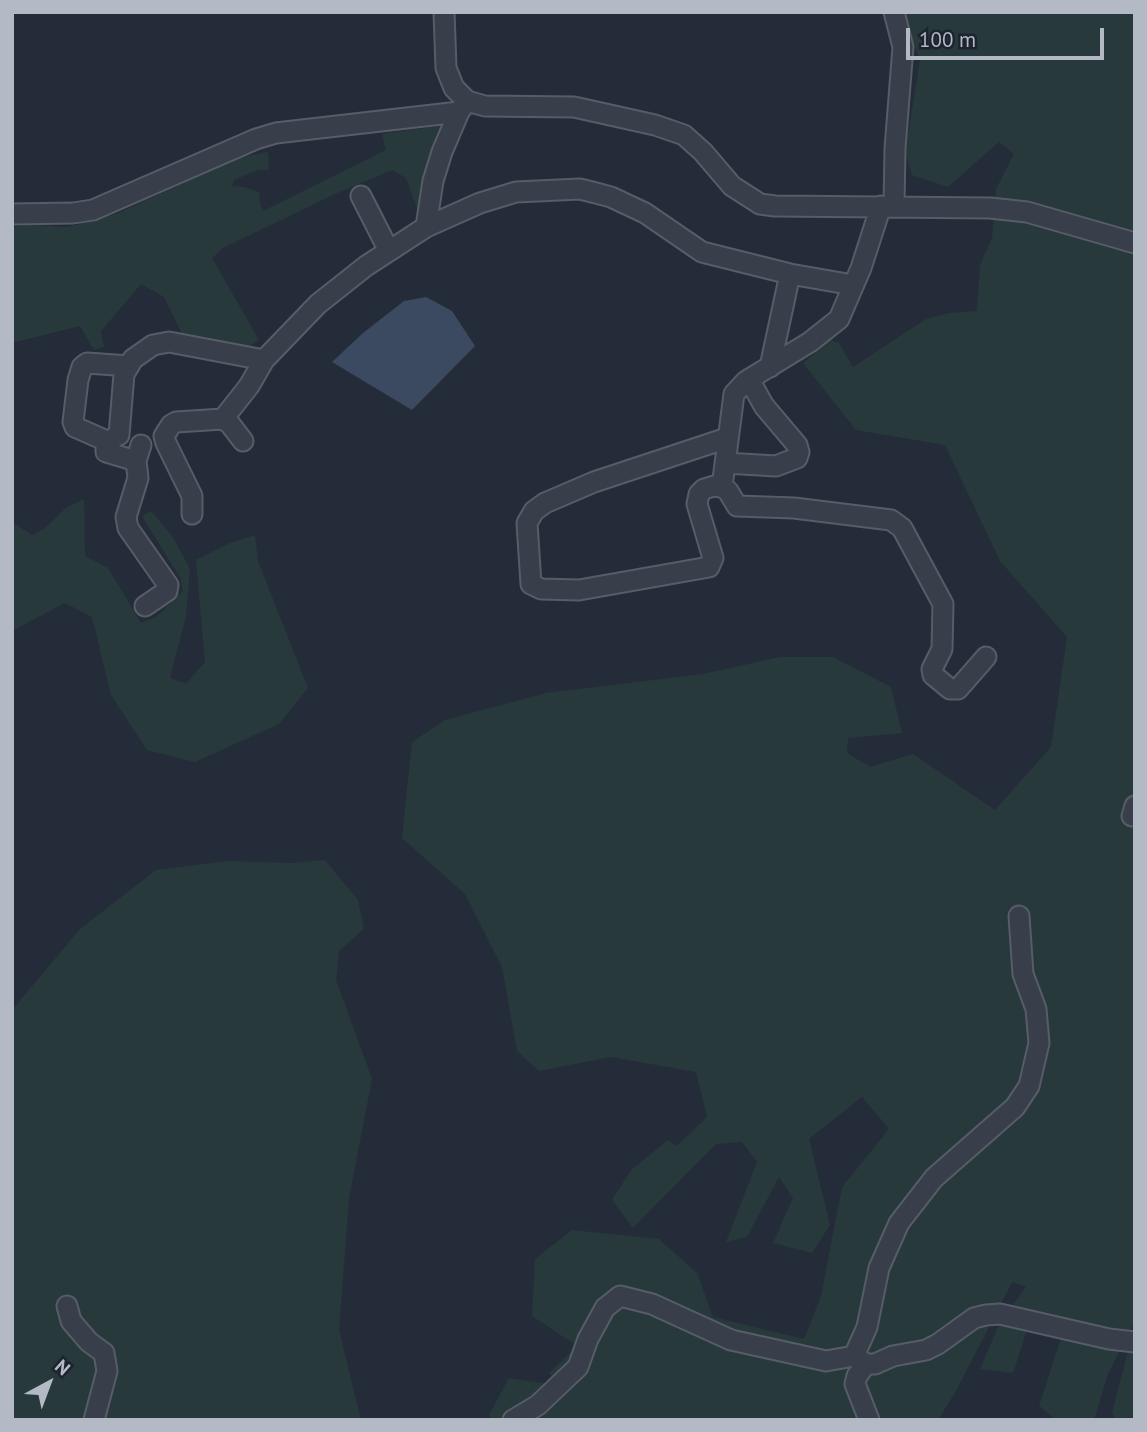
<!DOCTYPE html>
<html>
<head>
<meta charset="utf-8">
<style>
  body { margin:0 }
  #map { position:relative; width:1147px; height:1432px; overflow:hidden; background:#252c39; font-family:"PT Sans",sans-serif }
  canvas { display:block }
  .frame { position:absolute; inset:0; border:14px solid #b3b9c5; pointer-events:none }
  .north { position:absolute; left:14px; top:1348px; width:70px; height:70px; -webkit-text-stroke:5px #1d232f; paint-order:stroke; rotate:41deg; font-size:19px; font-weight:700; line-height:28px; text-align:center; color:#b3b9c5 }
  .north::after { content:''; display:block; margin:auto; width:24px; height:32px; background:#b3b9c5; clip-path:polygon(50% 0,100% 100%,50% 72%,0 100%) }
  .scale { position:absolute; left:906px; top:28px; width:198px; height:32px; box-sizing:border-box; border:4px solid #b3b9c5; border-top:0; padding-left:9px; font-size:21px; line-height:24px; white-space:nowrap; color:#b3b9c5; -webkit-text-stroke:5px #1d232f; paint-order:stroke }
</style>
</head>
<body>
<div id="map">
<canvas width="1147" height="1432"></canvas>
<div class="frame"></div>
<div class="north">N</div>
<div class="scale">100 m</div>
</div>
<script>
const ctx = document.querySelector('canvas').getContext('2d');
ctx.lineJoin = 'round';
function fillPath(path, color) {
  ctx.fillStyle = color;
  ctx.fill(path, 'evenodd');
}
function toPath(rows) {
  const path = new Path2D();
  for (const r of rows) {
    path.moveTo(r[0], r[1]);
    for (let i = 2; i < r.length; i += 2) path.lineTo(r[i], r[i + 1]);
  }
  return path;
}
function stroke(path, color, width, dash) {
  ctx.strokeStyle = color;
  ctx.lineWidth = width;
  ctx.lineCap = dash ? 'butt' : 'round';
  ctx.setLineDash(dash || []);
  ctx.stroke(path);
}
fillPath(toPath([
  [903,12,1135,12,1135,1320,1108,1374,1094,1420,1056,1420,1039,1406,1063,1332,1028,1327,1013,1373,980,1369,1000,1322,1026,1287,1012,1282,956,1391,938,1420,492,1420,489,1415,509,1378,562,1386,549,1373,577,1346,532,1316,535,1259,572,1230,659,1239,697,1273,713,1317,804,1339,821,1296,842,1187,889,1129,862,1097,809,1139,830,1225,812,1253,773,1243,793,1198,779,1177,747,1237,726,1242,757,1162,742,1142,716,1144,633,1228,612,1200,631,1170,668,1140,677,1146,707,1117,696,1072,611,1057,539,1071,517,1051,502,967,465,894,402,838,412,742,445,720,546,693,703,674,780,657,833,657,891,687,902,733,848,738,847,753,870,767,913,754,995,810,1051,747,1067,637,1000,561,945,445,856,430,803,363,831,340,839,343,853,367,926,319,949,313,977,311,980,265,992,238,996,189,1014,154,999,142,948,187,912,175,905,153,920,60],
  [439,126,444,131,421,220,406,178,392,170,335,194,223,248,212,258,259,340,250,346,183,336,164,297,141,284,101,331,104,347,94,350,80,326,12,343,12,227,28,225,68,227,116,214,241,157,268,152,269,170,258,170,234,180,232,186,245,187,260,193,259,200,263,211,386,150,382,134],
  [84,499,85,556,108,568,141,623,156,617,183,591,180,578,142,516,151,511,173,537,190,569,186,616,170,678,186,684,205,662,196,560,230,543,255,535,258,561,308,688,279,724,195,762,147,750,111,695,92,617,65,603,12,631,12,522,32,535,45,528,66,508],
  [325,860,358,900,364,929,339,951,336,980,372,1079,349,1198,339,1330,361,1420,12,1420,12,1010,80,929,156,870,228,861,292,863],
  [1135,1324,1135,1420,1116,1420,1112,1413]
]), '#27393b');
fillPath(toPath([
  [426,297,452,311,475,346,412,410,332,362,363,333,404,301]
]), '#3b4961');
const minor = toPath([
  [444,12,446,68,454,88,467,101,485,106,574,107,655,125,684,135,703,152,732,186,760,204,775,206,990,208,1027,212,1135,243],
  [361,196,389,251],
  [894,206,895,148,903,47,894,12],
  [12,214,73,213,93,210,256,139,276,133,459,112,467,101],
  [426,227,433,181,442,152,459,112],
  [770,367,790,274],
  [223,419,249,386,264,360],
  [119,435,124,374,133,359,153,345,169,342,264,360,318,304,366,266,426,227,480,203,516,192,580,189,596,193,611,197,645,213,702,252,790,274,853,285],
  [115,437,106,445,106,452,136,461],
  [727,438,594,482,545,503,534,511,527,523,531,584,541,589,579,590,709,567,713,558,697,504,699,494,704,489,714,486,722,487,728,491,737,506,794,508,891,520,902,528,943,604,942,649,932,669,933,675,950,689,958,689,986,657],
  [109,442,75,427,73,422,78,380,82,367,87,363,129,366],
  [141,445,136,461,138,478,126,517,128,528,168,585,167,591,145,606],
  [725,463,776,466,797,458,799,452,797,445,764,406,749,379],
  [722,487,734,394,746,381,810,342,839,319,861,268,881,206],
  [192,514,192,496,166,443,164,436,171,425,176,422,223,419,230,424,243,441],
  [1132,816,1135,806],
  [67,1306,71,1321,89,1342,104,1353,107,1371,94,1420],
  [854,1356,866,1364,875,1364,893,1356,926,1350,938,1344,974,1318,986,1315,1000,1314,1109,1339,1135,1342],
  [866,1364,857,1376,855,1384,869,1420],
  [513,1420,538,1405,578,1367,588,1339,605,1308,620,1296,652,1304,731,1340,826,1361,854,1356,867,1327,879,1268,899,1223,934,1178,1015,1107,1029,1086,1039,1043,1036,1009,1023,974,1019,916]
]);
stroke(minor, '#565c68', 23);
stroke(minor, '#383e4a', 19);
</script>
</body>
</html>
